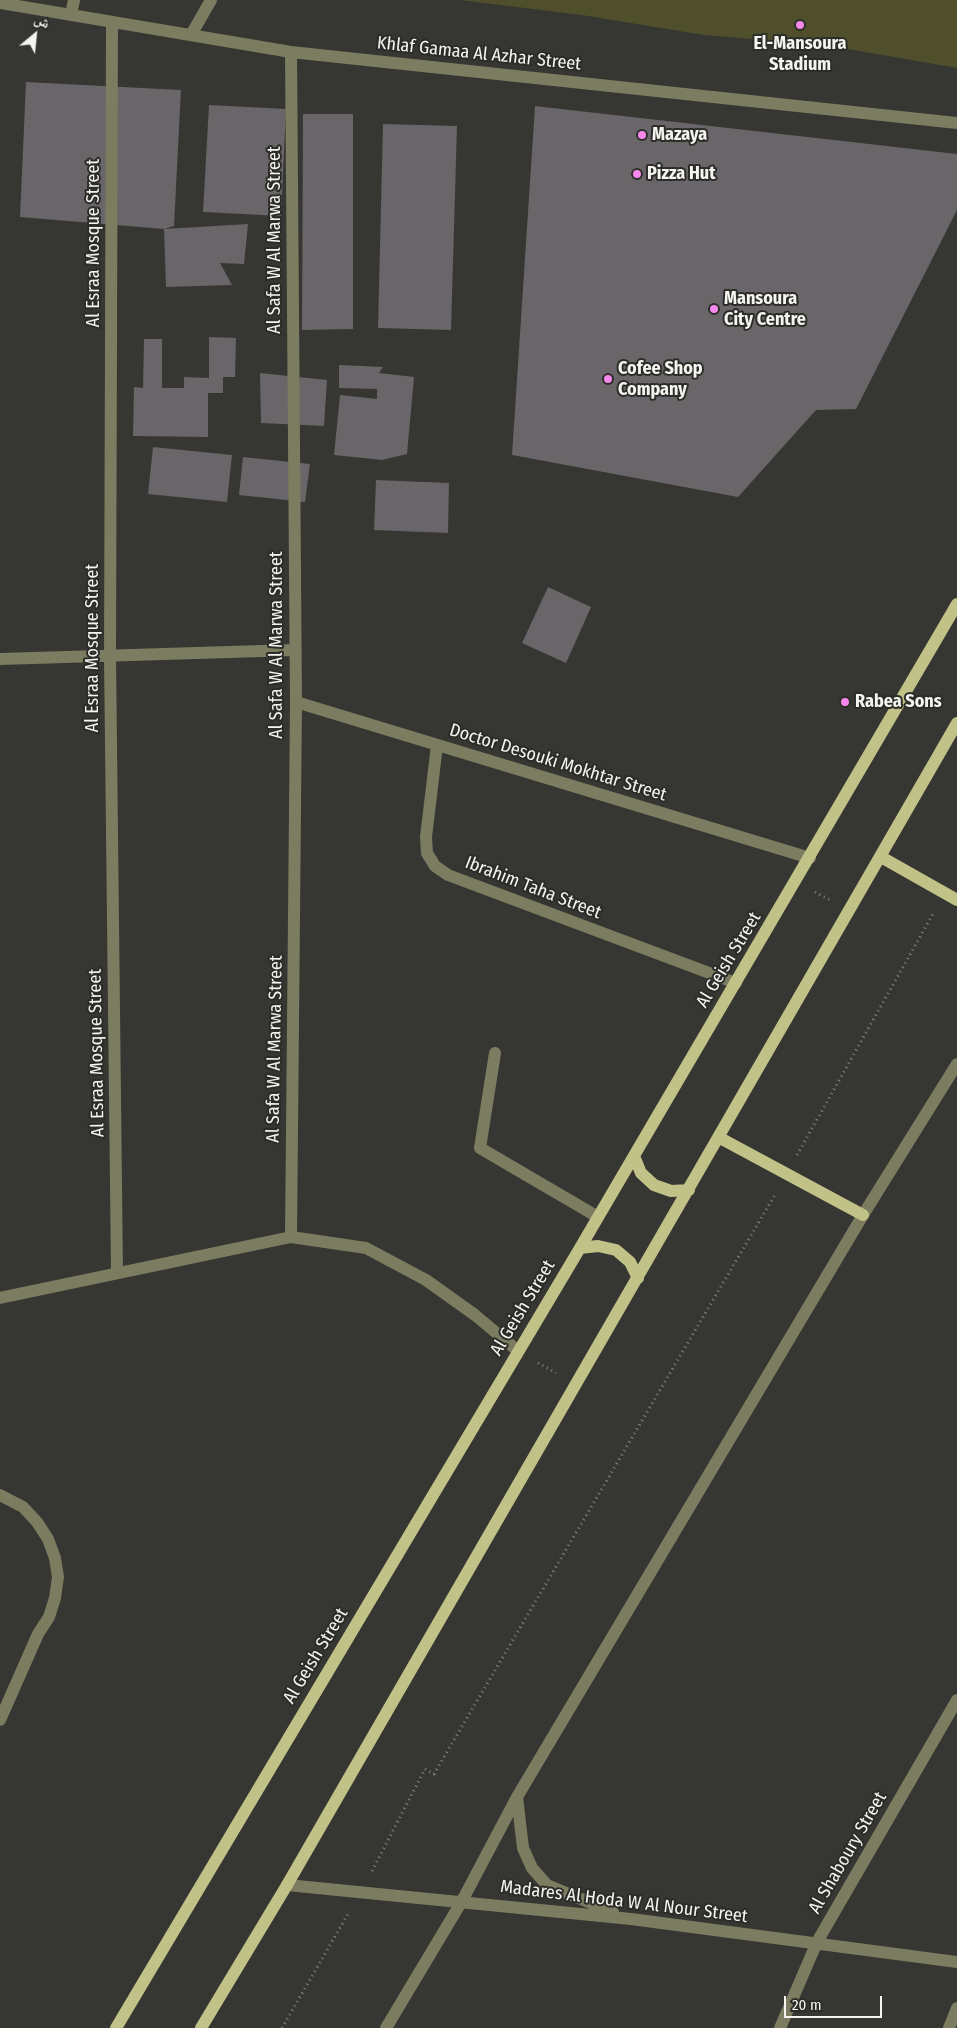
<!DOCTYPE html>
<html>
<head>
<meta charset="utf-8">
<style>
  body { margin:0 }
  #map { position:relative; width:957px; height:2028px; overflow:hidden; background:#363632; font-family:"Fira Sans Condensed","Noto Naskh Arabic",sans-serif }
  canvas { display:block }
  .north { position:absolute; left:10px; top:10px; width:50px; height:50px; -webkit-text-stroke:4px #2c2c28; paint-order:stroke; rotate:28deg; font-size:14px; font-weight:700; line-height:20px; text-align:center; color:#f4f4f1 }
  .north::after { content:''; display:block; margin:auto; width:18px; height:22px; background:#f4f4f1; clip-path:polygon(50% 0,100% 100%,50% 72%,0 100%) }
  .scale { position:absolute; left:784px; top:1996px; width:98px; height:22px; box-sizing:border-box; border:2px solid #f4f4f1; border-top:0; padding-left:6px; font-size:15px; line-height:18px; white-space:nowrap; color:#f4f4f1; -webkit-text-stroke:4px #2c2c28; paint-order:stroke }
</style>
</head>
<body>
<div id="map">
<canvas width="957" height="2028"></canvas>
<div class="north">ش</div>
<div class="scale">20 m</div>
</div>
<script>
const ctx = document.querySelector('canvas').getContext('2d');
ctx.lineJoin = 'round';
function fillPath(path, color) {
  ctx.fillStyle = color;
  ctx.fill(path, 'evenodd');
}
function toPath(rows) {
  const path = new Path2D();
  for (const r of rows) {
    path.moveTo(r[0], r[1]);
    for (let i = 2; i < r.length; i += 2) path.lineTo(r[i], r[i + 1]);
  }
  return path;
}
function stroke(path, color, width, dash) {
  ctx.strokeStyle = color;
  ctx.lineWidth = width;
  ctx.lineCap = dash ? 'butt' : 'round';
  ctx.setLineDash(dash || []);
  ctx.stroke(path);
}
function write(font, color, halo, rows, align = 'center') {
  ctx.font = font + ' "Fira Sans Condensed",sans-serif';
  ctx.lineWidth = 4;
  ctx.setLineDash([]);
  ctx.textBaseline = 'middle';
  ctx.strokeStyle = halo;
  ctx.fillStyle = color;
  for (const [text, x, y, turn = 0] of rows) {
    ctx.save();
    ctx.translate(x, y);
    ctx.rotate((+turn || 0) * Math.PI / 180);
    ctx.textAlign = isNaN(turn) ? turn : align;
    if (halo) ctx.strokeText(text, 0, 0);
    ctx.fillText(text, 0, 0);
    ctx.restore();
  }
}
fillPath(toPath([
  [460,0,957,0,957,68,825,45,704,35,582,15]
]), '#4f502b');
fillPath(toPath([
  [26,82,181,90,174,226,164,229,20,217],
  [209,105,286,109,281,216,203,212],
  [535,106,957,154,957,210,856,409,816,410,738,497,512,455],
  [303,114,353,114,353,329,302,330],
  [383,124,457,126,451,330,378,328],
  [248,224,244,264,220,263,232,285,166,287,164,229],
  [209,337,236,338,235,377,223,377,223,393,208,393,208,437,133,436,134,387,143,388,144,339,162,339,162,388,184,388,184,377,209,378],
  [339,365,383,367,379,373,414,377,407,454,382,460,334,455,340,395,377,399,377,389,339,388],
  [260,373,327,380,324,426,261,423],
  [153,447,232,455,227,502,148,494],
  [243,457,310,464,305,502,239,495],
  [376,480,449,483,448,533,374,530],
  [548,587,591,607,566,663,522,643]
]), '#696568');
stroke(toPath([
  [815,892,830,900],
  [797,1155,934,912],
  [538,1363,556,1373],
  [372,1871,425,1769,434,1774,776,1193],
  [282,2028,348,1914]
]), '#868682', 3, [1, 4]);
stroke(toPath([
  [0,3,291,52,957,123],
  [71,15,74,0],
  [112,22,110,656,117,1273],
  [191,35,211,0],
  [0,659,295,650],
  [296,702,810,858],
  [437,745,426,837,427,853,435,866,448,875,736,983],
  [495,1053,480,1148,598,1217],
  [291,1237,296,702,291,52],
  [0,1298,291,1237,366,1248,426,1280,475,1315,518,1351],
  [0,1495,23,1507,37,1522,48,1539,55,1558,58,1577,55,1598,49,1617,38,1634,0,1720],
  [517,1797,523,1848,532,1868,547,1885,613,1912],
  [287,1885,631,1919,957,1962],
  [386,2028,462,1901,517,1797,863,1215,957,1064],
  [780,2028,817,1942,957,1700],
  [949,2028,957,2008]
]), '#7b7c60', 12);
stroke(toPath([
  [881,857,957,900],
  [720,1138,863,1215],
  [634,1156,641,1173,654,1185,671,1191,689,1190],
  [580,1248,598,1246,616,1250,630,1262,638,1278],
  [116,2028,580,1248,957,604],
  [201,2028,287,1885,957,723]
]), '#c1c287', 12);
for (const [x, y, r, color] of [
  [800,25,5,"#f788eb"],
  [642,135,5,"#f788eb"],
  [637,174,5,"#f788eb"],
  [714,309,5,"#f788eb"],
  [608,379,5,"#f788eb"],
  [845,702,5,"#f788eb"]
]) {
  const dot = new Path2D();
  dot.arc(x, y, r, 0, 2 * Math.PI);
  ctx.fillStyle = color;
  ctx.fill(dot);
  stroke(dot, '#2c2c28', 2);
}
write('bold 18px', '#f4f4f1', '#2c2c28', [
  ["El-Mansoura",800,44,"center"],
  ["Stadium",800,65,"center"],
  ["Mazaya",652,135],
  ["Pizza Hut",647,174],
  ["Mansoura",724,299],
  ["City Centre",724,320],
  ["Cofee Shop",618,369],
  ["Company",618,390],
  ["Rabea Sons",855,702]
], 'left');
write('18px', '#f4f4f1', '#2c2c28', [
  ["Khlaf Gamaa Al Azhar Street",479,54,6],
  ["Al Safa W Al Marwa Street",275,240,-90],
  ["Al Esraa Mosque Street",94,243,-90],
  ["Al Safa W Al Marwa Street",277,645,-90],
  ["Al Esraa Mosque Street",93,648,-90],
  ["Doctor Desouki Mokhtar Street",558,763,17],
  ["Ibrahim Taha Street",533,888,21],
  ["Al Geish Street",729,960,-59],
  ["Al Safa W Al Marwa Street",275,1049,-89],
  ["Al Esraa Mosque Street",97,1053,-91],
  ["Al Geish Street",523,1308,-59],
  ["Al Geish Street",316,1656,-59],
  ["Al Shaboury Street",848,1853,-60],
  ["Madares Al Hoda W Al Nour Street",624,1902,7]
]);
</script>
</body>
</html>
